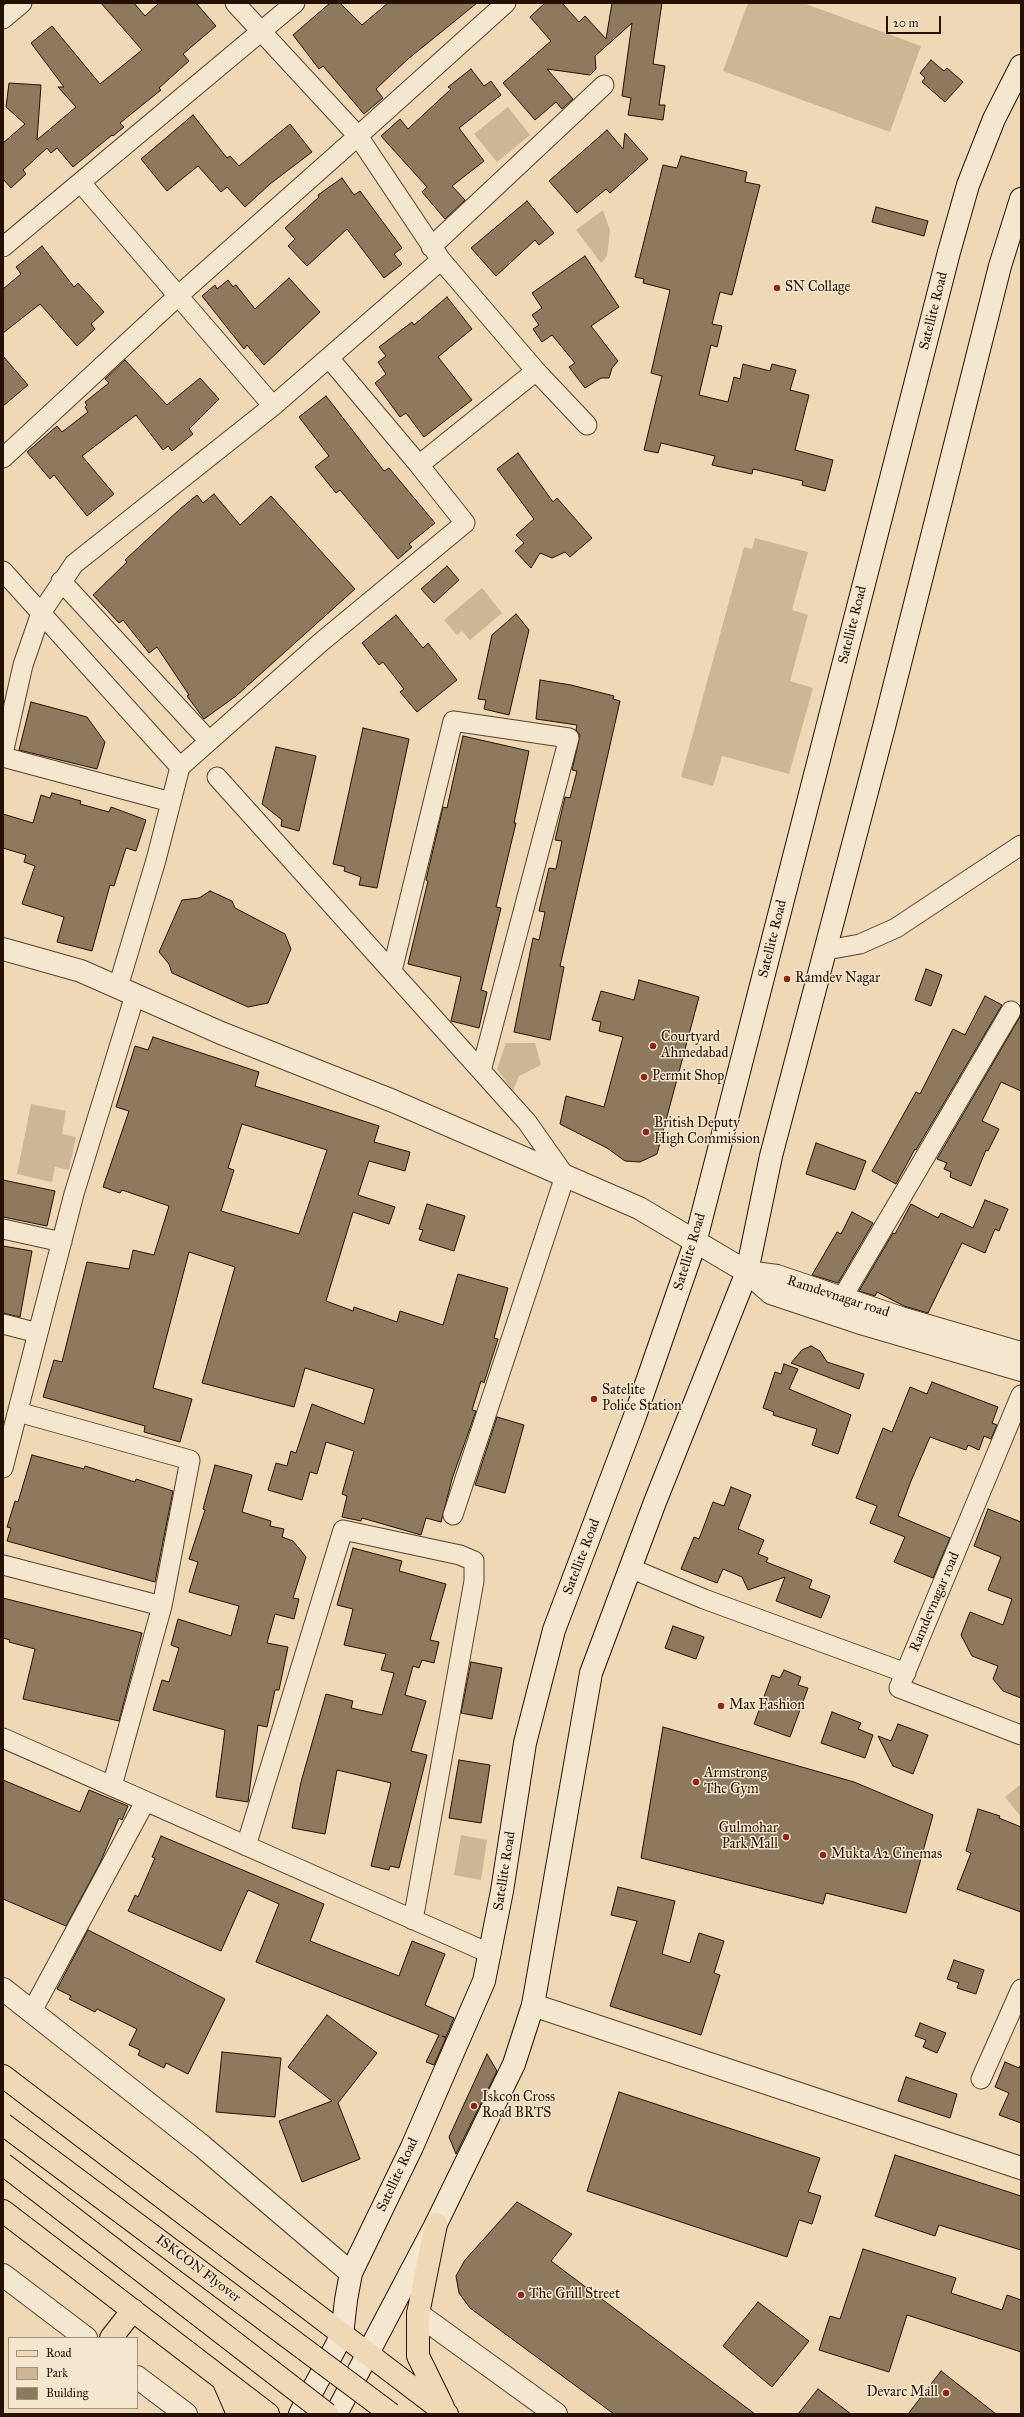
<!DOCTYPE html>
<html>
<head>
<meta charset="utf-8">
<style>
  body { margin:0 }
  #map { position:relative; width:1024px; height:2417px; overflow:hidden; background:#eed8b5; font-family:"IM FELL Great Primer",serif }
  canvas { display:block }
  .frame { position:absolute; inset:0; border:4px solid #251100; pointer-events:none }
  .legend { position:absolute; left:8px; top:2337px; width:130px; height:72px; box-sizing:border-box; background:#f4e6cf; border:1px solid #a1917c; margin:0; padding:5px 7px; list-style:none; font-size:12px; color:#251100 }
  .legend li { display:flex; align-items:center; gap:8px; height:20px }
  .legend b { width:20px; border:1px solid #a1917c }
  .scale { position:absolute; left:886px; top:16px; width:55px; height:18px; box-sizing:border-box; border:2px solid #251100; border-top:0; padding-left:5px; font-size:12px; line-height:14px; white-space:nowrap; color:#251100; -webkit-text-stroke:3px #f4e6cf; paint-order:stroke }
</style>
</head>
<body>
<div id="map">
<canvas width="1024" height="2417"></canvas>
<div class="frame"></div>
<ul class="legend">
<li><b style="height:5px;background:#eed8b5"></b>Road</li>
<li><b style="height:11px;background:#ccb696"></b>Park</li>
<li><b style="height:11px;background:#8e785e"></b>Building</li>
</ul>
<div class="scale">20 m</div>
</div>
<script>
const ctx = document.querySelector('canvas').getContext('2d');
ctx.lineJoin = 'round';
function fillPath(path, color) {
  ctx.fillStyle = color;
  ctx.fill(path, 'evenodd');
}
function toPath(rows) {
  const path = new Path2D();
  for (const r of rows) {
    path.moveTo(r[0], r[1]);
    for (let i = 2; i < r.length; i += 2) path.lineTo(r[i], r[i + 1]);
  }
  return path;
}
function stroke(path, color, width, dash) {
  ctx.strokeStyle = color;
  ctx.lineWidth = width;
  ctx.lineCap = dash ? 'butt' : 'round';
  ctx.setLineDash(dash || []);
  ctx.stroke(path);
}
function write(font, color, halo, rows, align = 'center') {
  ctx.font = font + ' "IM FELL Great Primer",serif';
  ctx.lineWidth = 3;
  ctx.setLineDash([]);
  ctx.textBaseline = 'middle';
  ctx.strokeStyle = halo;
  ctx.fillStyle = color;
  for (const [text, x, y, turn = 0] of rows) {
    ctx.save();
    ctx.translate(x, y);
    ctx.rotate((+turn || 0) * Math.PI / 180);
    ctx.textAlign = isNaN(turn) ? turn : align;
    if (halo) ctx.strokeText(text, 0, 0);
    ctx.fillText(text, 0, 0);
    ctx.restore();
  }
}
fillPath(toPath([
  [748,3,803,3,921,46,890,132,723,71],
  [508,107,530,135,497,162,474,134],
  [603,210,610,230,607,256,601,263,576,230],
  [755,538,808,552,792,610,808,615,790,681,813,688,789,774,722,756,713,786,681,777,744,547,752,549],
  [482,588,502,613,470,640,462,631,457,635,444,620],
  [506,1043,535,1043,541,1065,519,1076,513,1091,497,1069],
  [31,1104,66,1111,62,1134,76,1137,69,1170,55,1167,52,1182,17,1174],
  [1021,1784,1021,1817,1005,1797],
  [461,1835,487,1840,481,1880,454,1875]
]), '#ccb696');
const building = toPath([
  [101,3,134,3,145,16,159,3,196,3,216,26,183,54,189,61,159,88,161,90,120,123,124,127,113,136,112,135,73,167,57,148,51,153,47,148,23,170,26,174,11,188,3,179,3,143,25,124,6,107,9,83,41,85,37,140,76,107,58,87,64,87,31,43,52,26,100,84,142,50,101,3],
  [330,3,340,3,362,25,388,3,477,3,408,59,376,89,383,98,364,114,323,66,319,69,293,35,330,3],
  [545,3,562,3,579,22,585,16,606,39,612,3,662,3,653,64,665,66,659,105,665,105,663,120,628,115,631,98,622,96,632,23,595,56,596,69,590,75,547,69,573,99,562,109,556,102,535,120,503,83,551,41,530,17,545,3],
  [931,60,944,71,947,68,963,82,945,102,922,82,925,78,920,73,931,60],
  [471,69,484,86,491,81,501,95,459,128,484,161,452,186,465,200,445,219,422,192,427,187,381,136,400,119,408,129,451,89,448,87,471,69],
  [193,115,227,158,230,156,239,166,290,124,312,152,270,184,245,207,227,187,221,192,198,166,167,191,141,159,193,115],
  [607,130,623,149,625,133,648,159,610,193,606,189,577,213,549,181,607,130],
  [681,156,747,172,745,182,760,185,732,295,720,292,712,324,722,326,717,347,711,345,699,395,728,402,734,377,740,379,743,364,770,371,772,364,796,370,790,390,809,395,795,450,833,460,825,491,802,485,803,481,753,469,752,474,712,465,715,456,661,443,658,453,644,450,662,376,651,373,670,290,643,283,644,279,635,277,663,165,677,168,681,156],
  [342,178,354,195,360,191,402,248,394,254,402,264,384,278,347,229,307,266,288,246,295,239,285,228,319,197,318,195,342,178],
  [527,201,554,233,539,245,535,240,496,276,471,248,527,201],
  [876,207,928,221,924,236,872,222,876,207],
  [42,246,74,287,78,283,104,312,91,324,95,329,77,346,40,304,3,333,3,289,21,274,16,267,42,246],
  [585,256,619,307,591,326,618,361,612,368,609,378,601,378,585,388,569,367,575,363,552,335,542,342,533,329,539,325,532,315,542,308,532,293,585,256],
  [289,278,320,312,264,365,247,345,244,349,202,296,215,285,217,289,228,280,233,287,236,285,255,309,289,278],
  [447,297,472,329,438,357,472,400,424,437,406,413,400,417,375,383,386,374,378,362,386,356,379,347,412,322,414,325,447,297],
  [3,356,28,385,3,406,3,356],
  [125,360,167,405,200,378,219,399,189,429,193,434,172,451,168,446,163,450,136,415,82,456,114,494,87,516,54,475,50,479,27,452,57,426,62,432,88,412,85,407,87,405,85,402,109,383,105,379,125,360],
  [326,396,384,471,389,468,435,523,409,544,412,547,398,559,340,490,336,493,315,467,329,456,299,417,326,396],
  [518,453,553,502,557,498,592,538,570,557,565,552,552,558,540,553,531,568,515,551,524,543,516,535,534,519,497,469,518,453],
  [214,494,240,525,271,496,355,589,236,696,204,719,187,696,189,695,157,647,149,653,123,620,119,623,93,595,127,562,125,560,180,509,197,495,203,503,214,494],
  [447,566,459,580,434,603,421,589,447,566],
  [516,614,529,630,509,715,484,709,486,700,478,699,492,635,516,614],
  [396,615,423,648,428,643,457,680,417,712,400,692,404,689,383,662,379,665,362,643,396,615],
  [540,680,571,685,614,696,613,699,620,701,560,966,564,967,550,1040,514,1032,533,938,539,940,545,912,539,911,549,868,556,869,562,841,555,840,565,797,570,798,577,771,572,770,580,735,576,730,577,725,536,719,540,680],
  [31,702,87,717,105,742,97,769,19,750,31,702],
  [363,728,409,739,377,888,359,885,361,877,344,871,345,867,333,864,363,728],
  [463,736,529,751,514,823,516,823,496,907,501,908,481,990,487,992,479,1028,451,1021,461,977,408,964,428,881,426,880,443,807,447,808,463,736],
  [276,747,316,756,299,831,281,826,282,820,262,804,276,747],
  [52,793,81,801,80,804,109,812,111,807,146,820,136,851,126,848,114,886,110,885,92,951,57,942,64,917,22,904,35,866,24,862,26,855,3,848,3,814,33,823,41,795,50,798,52,793],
  [210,891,232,901,235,908,285,934,291,949,268,1003,248,1007,172,973,169,964,159,952,182,900,199,898,210,891],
  [926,969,942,975,931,1006,915,1000,926,969],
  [639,980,699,997,657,1154,640,1162,625,1161,607,1148,560,1124,566,1096,604,1107,623,1037,599,1031,601,1022,592,1020,601,991,634,1000,639,980],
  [985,996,1002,1005,916,1150,915,1149,896,1184,872,1171,916,1092,920,1094,953,1029,965,1035,985,996],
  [1021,1015,1021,1091,1001,1082,982,1121,999,1129,988,1151,986,1150,971,1186,950,1177,951,1172,944,1169,947,1163,937,1159,1021,1015],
  [153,1037,259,1072,255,1086,379,1126,374,1142,410,1152,405,1171,369,1161,358,1195,395,1207,389,1224,353,1212,326,1301,353,1311,354,1307,397,1322,400,1311,443,1325,458,1274,508,1288,494,1338,498,1339,484,1383,481,1381,472,1410,476,1411,452,1479,441,1522,426,1518,421,1535,362,1518,361,1521,342,1517,347,1496,342,1494,354,1451,326,1442,317,1474,310,1472,302,1500,268,1490,276,1463,287,1466,291,1451,296,1453,312,1404,364,1424,374,1389,305,1368,294,1407,202,1383,235,1267,189,1252,153,1388,192,1399,180,1442,144,1432,145,1426,43,1397,54,1360,62,1362,87,1262,129,1269,133,1250,154,1255,169,1206,122,1190,120,1193,103,1187,129,1111,116,1107,135,1046,148,1050,153,1037],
  [242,1124,327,1150,299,1234,221,1211,234,1170,228,1168,242,1124],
  [816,1143,866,1161,855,1190,806,1174,816,1143],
  [3,1180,55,1191,47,1226,3,1217,3,1180],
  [985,1200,1008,1209,999,1231,995,1229,985,1253,962,1243,928,1313,904,1306,877,1292,875,1296,859,1291,893,1233,895,1234,911,1204,938,1218,941,1213,973,1228,985,1200],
  [427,1204,465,1216,454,1251,419,1240,423,1230,419,1229,427,1204],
  [852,1212,873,1223,838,1283,812,1275,837,1232,841,1234,852,1212],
  [3,1246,32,1251,20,1317,3,1313,3,1246],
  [811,1346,820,1351,827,1362,864,1374,859,1389,791,1363,802,1350,811,1346],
  [784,1364,798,1369,789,1389,851,1415,838,1454,812,1445,817,1429,773,1415,774,1412,763,1408,775,1372,781,1374,784,1364],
  [932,1382,998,1407,992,1423,997,1425,991,1439,984,1436,979,1450,968,1445,966,1450,930,1437,911,1481,898,1516,950,1538,933,1578,894,1562,905,1537,870,1523,877,1506,856,1498,883,1428,892,1432,910,1387,927,1394,932,1382],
  [497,1417,524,1425,505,1493,475,1485,497,1417],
  [32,1455,84,1469,85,1466,135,1482,136,1479,173,1491,155,1582,7,1541,11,1528,7,1527,15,1501,18,1502,32,1455],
  [215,1465,252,1475,242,1512,271,1521,270,1526,284,1529,282,1537,293,1541,306,1557,293,1598,299,1599,294,1619,275,1614,267,1643,288,1647,279,1690,275,1690,267,1727,258,1725,248,1802,216,1797,225,1730,153,1710,162,1680,169,1682,179,1648,171,1645,178,1619,231,1636,239,1606,189,1592,198,1562,189,1559,205,1510,203,1509,215,1465],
  [731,1487,751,1495,738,1529,764,1540,758,1554,768,1558,766,1562,812,1580,809,1588,830,1596,821,1618,776,1601,785,1577,748,1590,742,1577,723,1569,717,1583,681,1569,694,1537,699,1539,713,1502,724,1506,731,1487],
  [988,1509,1021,1522,1021,1698,1003,1691,993,1679,998,1666,972,1656,961,1635,970,1612,1003,1625,1012,1599,988,1590,1001,1557,974,1546,988,1509],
  [353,1548,402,1561,399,1571,446,1584,430,1640,439,1642,434,1663,422,1660,419,1668,413,1666,405,1695,426,1701,411,1751,427,1755,399,1868,390,1866,389,1870,371,1866,391,1783,337,1770,325,1834,292,1828,301,1782,326,1694,353,1701,351,1708,382,1715,394,1673,381,1670,386,1654,344,1645,353,1609,337,1605,353,1548],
  [3,1598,142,1633,119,1721,23,1699,35,1649,9,1642,10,1640,3,1638,3,1598],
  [673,1626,704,1637,696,1659,665,1648,673,1626],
  [471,1662,502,1668,492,1719,461,1713,471,1662],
  [784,1670,801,1677,798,1685,808,1688,790,1737,754,1724,772,1675,780,1678,784,1670],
  [832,1712,861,1723,858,1729,873,1735,865,1758,821,1743,832,1712],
  [898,1724,928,1735,913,1774,893,1766,878,1736,891,1741,898,1724],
  [663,1727,854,1782,933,1815,906,1913,826,1893,823,1904,641,1858,663,1727],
  [459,1760,490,1765,481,1823,449,1818,459,1760],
  [3,1780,80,1812,89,1790,128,1806,122,1820,119,1818,100,1863,66,1926,3,1899,3,1780],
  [978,1809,1000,1816,999,1818,1021,1827,1021,1912,957,1889,971,1853,966,1851,978,1809],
  [161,1836,324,1904,310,1941,399,1976,412,1941,445,1954,425,2005,454,2018,446,2037,442,2036,446,2038,434,2065,426,2062,439,2035,256,1962,279,1904,248,1890,221,1951,128,1911,135,1895,138,1897,155,1858,152,1857,161,1836],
  [618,1887,675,1901,662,1954,690,1963,699,1933,724,1941,714,1973,720,1975,701,2035,610,2006,637,1921,611,1915,618,1887],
  [88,1930,225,1999,188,2074,166,2063,164,2068,138,2055,140,2050,129,2045,137,2029,97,2009,95,2012,69,1999,71,1996,57,1989,88,1930],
  [954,1960,984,1970,976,1994,957,1988,959,1983,947,1979,954,1960],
  [327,2015,377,2053,338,2103,360,2159,302,2182,279,2121,332,2101,288,2067,327,2015],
  [920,2023,946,2033,937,2053,923,2047,926,2040,915,2036,920,2023],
  [222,2052,281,2058,275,2117,216,2112,222,2052],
  [487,2054,497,2071,456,2154,449,2137,487,2054],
  [1005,2062,1019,2068,1021,2064,1021,2123,999,2115,1009,2093,995,2087,1005,2062],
  [906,2077,957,2094,950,2118,898,2101,906,2077],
  [619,2092,820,2158,808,2192,821,2196,812,2224,799,2220,787,2257,587,2191,619,2092],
  [895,2155,1021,2196,1021,2250,939,2225,935,2236,875,2216,895,2155],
  [517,2202,572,2234,551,2261,755,2414,614,2414,470,2308,459,2293,456,2276,465,2260,517,2202],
  [863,2249,956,2278,951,2293,1002,2310,1007,2295,1021,2300,1021,2352,907,2315,889,2372,819,2350,830,2316,840,2319,863,2249],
  [758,2302,809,2341,772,2387,723,2346,758,2302],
  [941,2371,996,2414,908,2414,941,2371],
  [818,2389,851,2414,798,2414,818,2389]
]);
fillPath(building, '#8e785e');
stroke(building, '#251100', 1);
const minor = toPath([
  [3,19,22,3],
  [81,183,273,406],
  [3,247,295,3],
  [431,247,604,85],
  [441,260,536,371,587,425],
  [3,458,179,295,358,136,235,3],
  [419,465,536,371],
  [3,571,180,767],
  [61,581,209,741],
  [3,754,23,665,41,613,74,564,273,406,441,260,358,136,506,3],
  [3,757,171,802],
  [217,777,527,1122,565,1176,453,1515],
  [827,950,860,944,896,928,1021,845],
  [392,971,453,721,569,738,481,1071],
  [118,987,156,860,180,767,320,643,465,523,419,465,329,358],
  [3,1229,62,1242],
  [842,1298,1011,1011],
  [3,1324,38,1333],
  [1021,1395,899,1688,1021,1735],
  [18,1412,190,1460,162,1606,112,1786],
  [3,1468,74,1194,135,995],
  [3,1565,162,1606],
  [630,1568,704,1599,906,1673],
  [3,1738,491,1954],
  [246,1846,343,1530,460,1555,474,1561,474,1581,413,1920],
  [32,2011,145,1802],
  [981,2079,1021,1989]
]);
const tertiary = toPath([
  [3,949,81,971,221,1033,393,1101,639,1208,747,1272,771,1293,864,1324,1021,1370],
  [747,1272,777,1276,901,1318,1021,1353],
  [3,1989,202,2146,351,2273],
  [533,2005,1021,2168],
  [3,2275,86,2338],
  [418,2314,556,2414],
  [137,2377,186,2414]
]);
const secondary = toPath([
  [300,2414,342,2335,346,2300,351,2273,412,2147,484,1981,502,1891,525,1743,554,1630,635,1416,695,1243,949,252,968,185,994,119,1021,66],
  [336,2414,436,2224,514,2064,533,2005,591,1673,655,1502,747,1272,771,1156,884,727,1000,266,1021,199]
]);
const primary = toPath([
  [3,2076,447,2414],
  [3,2211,268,2414],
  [436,2224,418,2314,418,2356,443,2407],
  [111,2338,133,2310],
  [224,2382,238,2414]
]);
stroke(minor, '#57432d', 21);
stroke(tertiary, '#57432d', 24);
stroke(secondary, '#251100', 24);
stroke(primary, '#251100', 24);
stroke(minor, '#f4e6cf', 19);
stroke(tertiary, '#f4e6cf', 22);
stroke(secondary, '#f4e6cf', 22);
stroke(primary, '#eed8b5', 22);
const trunkBridge = toPath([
  [3,2124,391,2414],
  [3,2164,327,2414]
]);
stroke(trunkBridge, '#251100', 24, []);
stroke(trunkBridge, '#eed8b5', 22);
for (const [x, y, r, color] of [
  [777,288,4,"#8f2418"],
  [787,979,4,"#8f2418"],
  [653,1046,4,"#8f2418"],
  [644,1077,4,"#8f2418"],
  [646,1132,4,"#8f2418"],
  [594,1399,4,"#8f2418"],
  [721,1706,4,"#8f2418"],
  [696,1782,4,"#8f2418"],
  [786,1837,4,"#8f2418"],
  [823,1855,4,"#8f2418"],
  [474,2106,4,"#8f2418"],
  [521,2295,4,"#8f2418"],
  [946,2393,4,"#8f2418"]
]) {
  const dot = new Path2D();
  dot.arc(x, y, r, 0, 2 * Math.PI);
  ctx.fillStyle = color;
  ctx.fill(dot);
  stroke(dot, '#f4e6cf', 1.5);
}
write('14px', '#251100', '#f4e6cf', [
  ["SN Collage",785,288],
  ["Ramdev Nagar",795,979],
  ["Courtyard",661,1038],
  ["Ahmedabad",661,1054],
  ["Permit Shop",652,1077],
  ["British Deputy",654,1124],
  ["High Commission",654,1140],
  ["Satelite",602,1391],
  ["Police Station",602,1407],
  ["Max Fashion",729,1706],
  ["Armstrong",704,1774],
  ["The Gym",704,1790],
  ["Gulmohar",778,1829,"right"],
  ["Park Mall",778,1845,"right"],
  ["Mukta A2 Cinemas",831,1855],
  ["Iskcon Cross",482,2098],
  ["Road BRTS",482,2114],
  ["The Grill Street",529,2295],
  ["Devarc Mall",938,2393,"right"]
], 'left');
write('14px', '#251100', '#f4e6cf', [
  ["Satellite Road",934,311,-76],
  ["Satellite Road",853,625,-76],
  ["Satellite Road",773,939,-76],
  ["Satellite Road",690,1252,-73],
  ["Ramdevnagar road",838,1297,18],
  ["Satellite Road",582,1557,-69],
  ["Ramdevnagar road",935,1602,-67],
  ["Satellite Road",505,1871,-81],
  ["Satellite Road",398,2175,-65],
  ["ISKCON Flyover",198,2269,37]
]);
</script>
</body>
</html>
